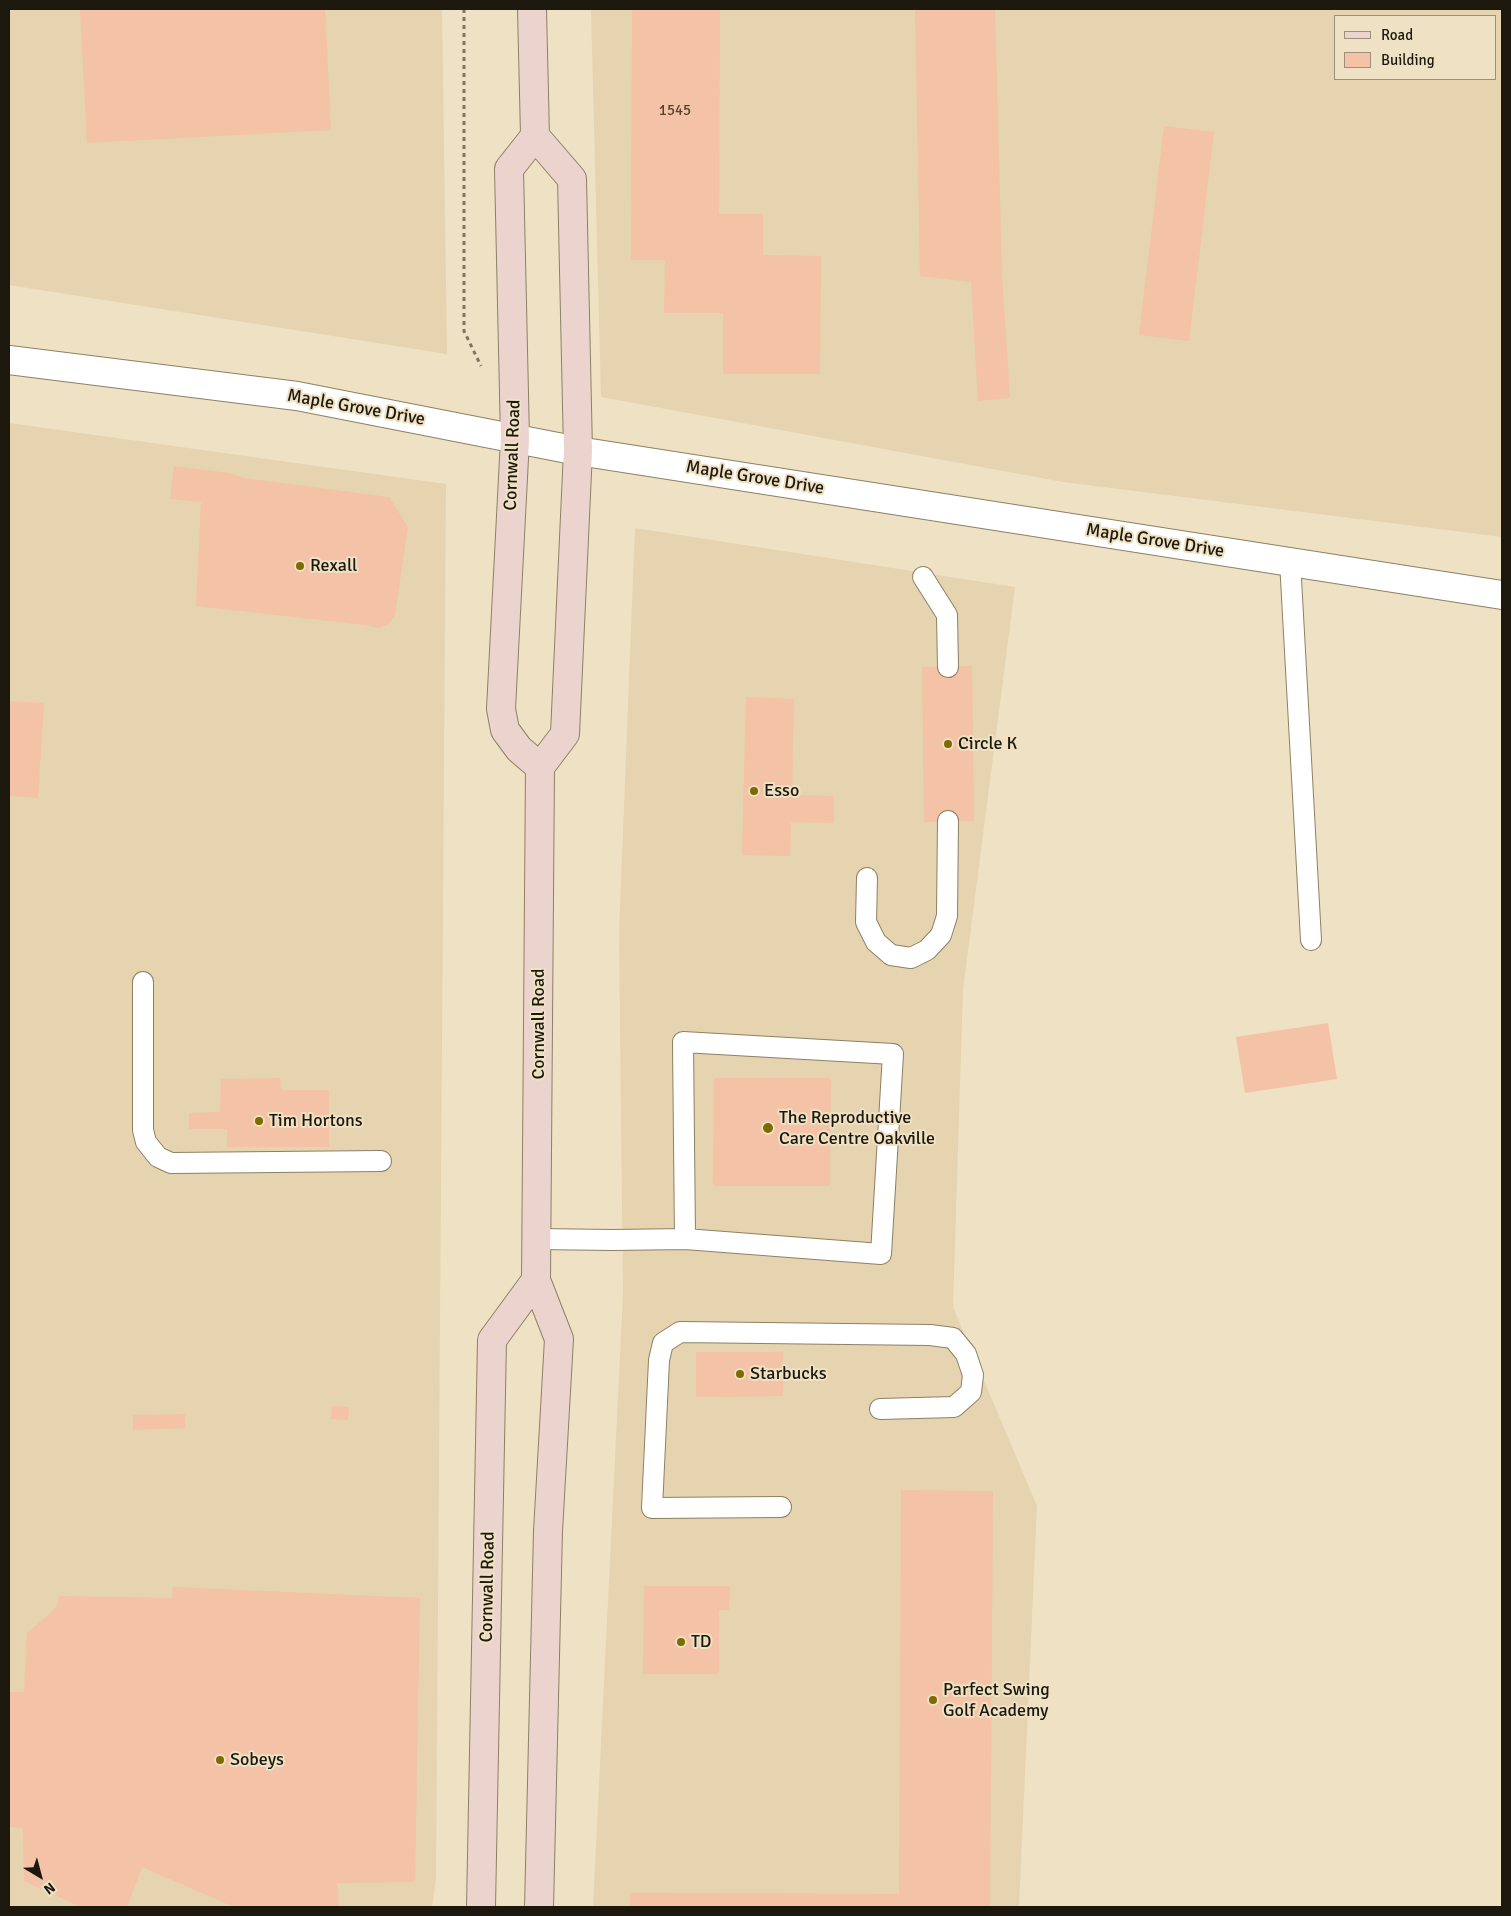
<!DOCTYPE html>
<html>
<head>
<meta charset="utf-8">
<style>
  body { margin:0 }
  #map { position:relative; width:1511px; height:1916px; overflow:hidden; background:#efe1c3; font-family:Signika,sans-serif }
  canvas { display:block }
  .frame { position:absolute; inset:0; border:10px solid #1d180d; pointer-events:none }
  .legend { position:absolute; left:1334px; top:15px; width:162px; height:65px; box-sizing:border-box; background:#efe1c3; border:1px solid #9b917a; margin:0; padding:6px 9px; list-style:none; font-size:15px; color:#1d180d }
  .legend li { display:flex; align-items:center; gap:10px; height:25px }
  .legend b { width:25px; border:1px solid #9b917a }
  .north { position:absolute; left:15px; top:1851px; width:50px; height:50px; -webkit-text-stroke:4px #efe1c3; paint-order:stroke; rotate:143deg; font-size:14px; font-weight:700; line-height:20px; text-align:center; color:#1d180d }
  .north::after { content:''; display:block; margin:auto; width:18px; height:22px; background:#1d180d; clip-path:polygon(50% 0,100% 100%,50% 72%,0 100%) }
</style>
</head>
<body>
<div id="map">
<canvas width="1511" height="1916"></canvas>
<div class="frame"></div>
<ul class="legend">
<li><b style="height:6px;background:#ebd4cd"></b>Road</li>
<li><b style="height:14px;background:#f4c2a6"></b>Building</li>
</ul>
<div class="north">N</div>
</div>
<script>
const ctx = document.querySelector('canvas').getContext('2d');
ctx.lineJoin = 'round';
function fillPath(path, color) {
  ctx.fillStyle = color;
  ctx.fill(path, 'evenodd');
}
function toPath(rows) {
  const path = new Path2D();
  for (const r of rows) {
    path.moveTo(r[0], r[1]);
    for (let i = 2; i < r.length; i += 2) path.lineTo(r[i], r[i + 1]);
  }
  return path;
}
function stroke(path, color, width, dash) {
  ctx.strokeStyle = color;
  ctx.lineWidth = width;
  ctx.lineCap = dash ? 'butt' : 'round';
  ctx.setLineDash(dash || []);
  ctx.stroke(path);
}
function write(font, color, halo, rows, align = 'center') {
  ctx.font = font + ' Signika,sans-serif';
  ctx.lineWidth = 4;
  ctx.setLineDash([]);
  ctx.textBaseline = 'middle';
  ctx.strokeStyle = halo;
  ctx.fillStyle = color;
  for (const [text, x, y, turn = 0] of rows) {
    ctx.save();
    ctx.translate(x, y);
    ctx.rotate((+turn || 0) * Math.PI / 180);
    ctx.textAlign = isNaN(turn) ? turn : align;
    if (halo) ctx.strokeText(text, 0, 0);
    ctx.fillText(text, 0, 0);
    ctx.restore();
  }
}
fillPath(toPath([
  [9,9,442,9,447,354,9,285],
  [591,9,1502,9,1502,537,1063,482,601,397],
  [1335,16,1495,16,1495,79,1335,79],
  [9,423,446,484,436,1879,432,1907,9,1907],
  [635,528,1015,587,963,990,953,1307,1037,1506,1019,1907,593,1907,623,1295,619,933]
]), '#e5d4af');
fillPath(toPath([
  [80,9,325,9,331,130,87,143],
  [632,9,720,9,719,214,763,214,763,255,821,256,820,374,723,374,723,313,664,313,665,260,631,260],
  [915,9,995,9,1002,275,1010,398,978,401,971,282,920,276],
  [1164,126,1214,132,1189,341,1139,335],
  [174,466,229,473,244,478,389,497,408,527,395,615,388,624,379,628,365,625,196,606,201,502,170,499],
  [972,666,974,821,924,822,922,667],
  [746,697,794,699,792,795,834,796,834,823,791,822,790,856,742,855],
  [9,701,44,703,38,798,9,796],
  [1328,1023,1337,1079,1245,1093,1236,1037],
  [280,1078,281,1090,329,1090,329,1147,227,1147,227,1129,189,1129,189,1113,220,1112,221,1079],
  [714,1078,831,1078,830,1186,713,1186],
  [696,1352,783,1352,783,1396,696,1397],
  [332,1406,349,1407,348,1420,331,1419],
  [185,1414,185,1428,133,1430,133,1415],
  [901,1490,993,1491,990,1907,630,1907,630,1893,899,1894],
  [644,1586,730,1586,729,1610,719,1610,719,1674,643,1674],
  [173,1587,420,1598,415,1882,337,1883,339,1907,234,1907,142,1867,127,1907,81,1907,24,1881,23,1828,9,1827,9,1692,24,1692,27,1633,57,1607,59,1596,172,1598]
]), '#f4c2a6');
const service = toPath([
  [1290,561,1311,940],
  [923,577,947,615,948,667],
  [867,878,866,922,876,942,891,955,911,958,927,950,941,935,947,916,948,821],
  [143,982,143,1130,146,1142,158,1157,171,1163,381,1161],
  [537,1239,613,1240,685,1239,881,1254,893,1054,683,1042,685,1239],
  [781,1507,652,1508,659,1360,663,1343,680,1332,930,1335,953,1338,966,1354,973,1375,971,1392,954,1407,880,1409]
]);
const minor = toPath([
  [578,451,1502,595]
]);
const tertiary = toPath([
  [9,360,297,396,578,451]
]);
const secondary = toPath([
  [532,9,535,136,572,179,578,451,565,734,540,767,536,1280,559,1339,548,1531,539,1907],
  [535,136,509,169,515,439,501,709,505,730,519,749,540,767],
  [481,1907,492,1340,536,1280]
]);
stroke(service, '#8d8065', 22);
stroke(minor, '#8d8065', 30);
stroke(tertiary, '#8d8065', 30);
stroke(secondary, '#8d8065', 30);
stroke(toPath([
  [464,9,464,331,481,366]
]), '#7f7662', 3, [4, 4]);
stroke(service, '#fff', 20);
stroke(minor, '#fff', 28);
stroke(tertiary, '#fff', 28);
stroke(secondary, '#ebd4cd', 28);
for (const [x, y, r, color] of [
  [300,566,5,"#7d6a01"],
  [948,744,5,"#7d6a01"],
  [754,791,5,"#7d6a01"],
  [259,1121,5,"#7d6a01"],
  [768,1128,6,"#7d6a01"],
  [740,1374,5,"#7d6a01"],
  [681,1642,5,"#7d6a01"],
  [933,1700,5,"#7d6a01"],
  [220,1760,5,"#7d6a01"]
]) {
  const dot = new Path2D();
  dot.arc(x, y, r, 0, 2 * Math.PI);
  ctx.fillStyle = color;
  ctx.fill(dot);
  stroke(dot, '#efe1c3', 2);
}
write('15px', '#534233', null, [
  ["1545",675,111]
]);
write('18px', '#1d180d', '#efe1c3', [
  ["Maple Grove Drive",356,408,10],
  ["Cornwall Road",513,455,-88],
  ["Maple Grove Drive",755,478,9],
  ["Maple Grove Drive",1155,541,9],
  ["Cornwall Road",539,1024,-90],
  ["Cornwall Road",488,1587,-89]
]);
write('18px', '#1d180d', '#efe1c3', [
  ["Rexall",310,566],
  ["Circle K",958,744],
  ["Esso",764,791],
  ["The Reproductive",779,1118],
  ["Care Centre Oakville",779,1139],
  ["Tim Hortons",269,1121],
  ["Starbucks",750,1374],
  ["TD",691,1642],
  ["Parfect Swing",943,1690],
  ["Golf Academy",943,1711],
  ["Sobeys",230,1760]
], 'left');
</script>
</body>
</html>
